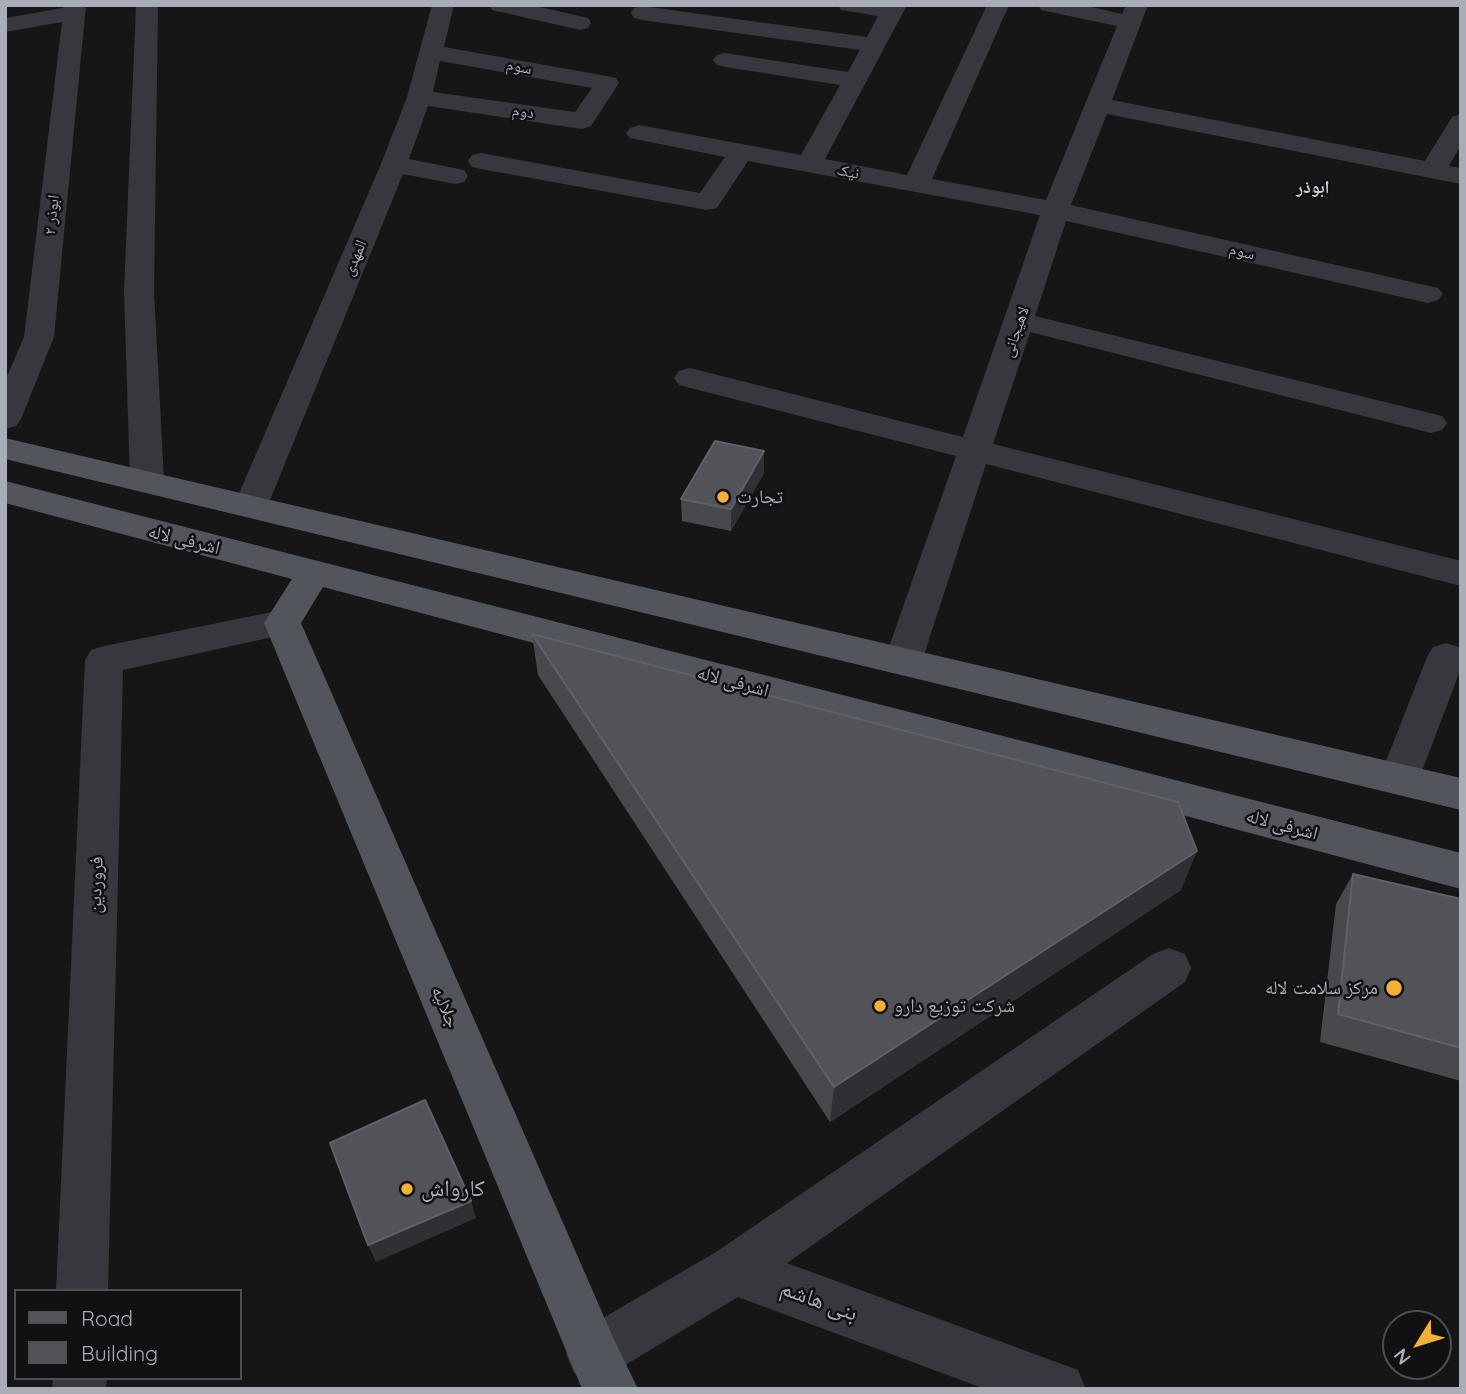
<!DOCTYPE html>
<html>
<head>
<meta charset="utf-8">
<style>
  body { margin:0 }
  #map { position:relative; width:1466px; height:1394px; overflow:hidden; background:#161618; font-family:Quicksand,sans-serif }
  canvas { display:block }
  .frame { position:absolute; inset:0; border:7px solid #a8adb8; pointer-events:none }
  .legend { position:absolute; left:14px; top:1289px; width:228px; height:91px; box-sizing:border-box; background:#111113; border:2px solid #4d4f55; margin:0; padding:9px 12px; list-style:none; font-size:21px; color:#a8adb8 }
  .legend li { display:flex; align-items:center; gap:14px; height:35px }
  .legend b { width:35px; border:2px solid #4d4f55 }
  .north { position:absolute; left:1382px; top:1310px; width:70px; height:70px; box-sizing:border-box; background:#111113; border:2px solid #4d4f55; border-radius:50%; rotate:232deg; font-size:19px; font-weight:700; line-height:28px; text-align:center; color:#a8adb8 }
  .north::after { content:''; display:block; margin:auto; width:24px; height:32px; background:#f2b134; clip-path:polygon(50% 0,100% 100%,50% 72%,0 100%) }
</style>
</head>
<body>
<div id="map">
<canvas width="1466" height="1394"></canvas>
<div class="frame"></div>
<ul class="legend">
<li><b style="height:9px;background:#53555c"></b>Road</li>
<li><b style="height:19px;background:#525359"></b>Building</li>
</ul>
<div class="north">N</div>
</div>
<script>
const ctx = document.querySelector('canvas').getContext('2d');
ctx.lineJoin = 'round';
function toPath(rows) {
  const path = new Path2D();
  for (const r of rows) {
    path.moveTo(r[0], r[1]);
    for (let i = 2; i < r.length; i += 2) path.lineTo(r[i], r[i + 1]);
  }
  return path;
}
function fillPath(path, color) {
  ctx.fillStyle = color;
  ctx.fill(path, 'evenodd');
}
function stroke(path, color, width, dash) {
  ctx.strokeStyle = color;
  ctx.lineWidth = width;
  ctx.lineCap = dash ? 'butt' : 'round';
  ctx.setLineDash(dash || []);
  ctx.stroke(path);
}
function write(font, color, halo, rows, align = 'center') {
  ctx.font = font + ' Quicksand,"Noto Naskh Arabic",sans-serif';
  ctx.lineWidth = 5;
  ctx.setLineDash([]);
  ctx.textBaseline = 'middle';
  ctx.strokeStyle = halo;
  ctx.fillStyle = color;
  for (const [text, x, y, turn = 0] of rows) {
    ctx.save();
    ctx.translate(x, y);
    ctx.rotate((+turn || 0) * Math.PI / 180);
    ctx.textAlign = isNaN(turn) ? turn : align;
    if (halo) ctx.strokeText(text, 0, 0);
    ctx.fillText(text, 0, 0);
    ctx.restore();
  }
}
fillPath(toPath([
  [64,5,86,5,54,337,21,419,16,426,5,429,5,381,24,337,62,22,5,32,5,18,63,8,64,5],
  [136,5,158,5,154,291,164,480,159,488,147,491,135,488,130,480,124,291,136,5],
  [432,5,454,5,444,47,607,76,616,78,619,83,591,126,582,129,428,106,409,159,464,170,468,176,464,182,455,184,403,174,268,505,263,513,251,516,239,513,234,505,381,164,407,97,432,5],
  [440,61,592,88,575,112,433,92,440,61],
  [489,5,531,5,588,18,591,23,588,28,580,30,492,10,489,5],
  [838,5,907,5,825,159,907,175,987,5,1009,5,932,179,1046,200,1117,26,1041,10,1038,5,1083,5,1122,14,1126,5,1148,5,1112,100,1425,161,1452,117,1461,114,1461,145,1449,166,1461,168,1461,184,1107,114,1071,205,1438,288,1443,294,1438,300,1428,303,1066,221,1035,316,1442,416,1447,423,1442,430,1431,433,1030,332,993,444,1461,561,1461,586,986,464,922,661,916,671,903,675,890,671,884,661,956,456,679,385,674,378,679,371,690,368,963,437,1040,215,748,161,717,208,707,210,481,169,472,167,468,161,472,155,481,153,700,193,725,157,630,138,626,133,630,128,639,125,801,155,840,85,725,67,717,65,713,60,717,55,725,53,848,72,860,50,642,20,634,18,631,13,634,8,642,6,867,37,878,16,841,10,838,5],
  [282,610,295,614,300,623,295,632,123,670,108,1291,56,1291,85,660,91,650,104,646,282,610],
  [1446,643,1459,647,1461,668,1419,779,1413,790,1399,795,1385,790,1379,779,1427,657,1433,647,1446,643],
  [1169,948,1185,954,1191,968,1185,982,787,1263,1078,1370,1086,1389,985,1389,738,1297,612,1373,593,1381,574,1373,566,1354,574,1335,716,1252,1153,954,1169,948],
  [53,1378,107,1378,106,1389,52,1389,53,1378]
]), '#37383d');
fillPath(toPath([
  [5,438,1461,778,1461,810,5,459,5,438],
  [5,481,1461,853,1461,889,323,587,301,623,612,1335,638,1389,582,1389,264,623,292,579,5,503,5,481]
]), '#53555c');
fillPath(toPath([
  [764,473,731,531,682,521,681,499],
  [532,634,1181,890,830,1122,538,675],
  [1353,874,1461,899,1461,1081,1320,1042,1336,904]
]), '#47494d');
fillPath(toPath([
  [764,451,764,473,731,531,731,509],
  [1197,851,1181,890,830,1122,834,1087],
  [471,1201,476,1218,376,1262,368,1245]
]), '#2f3033');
const building = toPath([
  [715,441,764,451,731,509,681,499,715,441],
  [532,634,1178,802,1197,851,834,1087,532,634],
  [1353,874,1461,899,1461,1048,1338,1014,1353,874],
  [425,1100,471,1201,368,1245,330,1143,425,1100]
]);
fillPath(building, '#525359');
stroke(building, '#5f6168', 2);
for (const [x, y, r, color] of [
  [723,497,7,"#f2b134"],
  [1394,988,9,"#f2b134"],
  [880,1006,7,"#f2b134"],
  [407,1189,7,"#f2b134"]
]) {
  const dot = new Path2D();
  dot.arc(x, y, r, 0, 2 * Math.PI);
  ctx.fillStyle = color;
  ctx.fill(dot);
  stroke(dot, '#111113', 2.5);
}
write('16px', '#a8adb8', '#111113', [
  ["سوم",519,67,10],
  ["دوم",523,112,8],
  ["نیک",848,172,11],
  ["ابوذر ۲",52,215,-84],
  ["سوم",1242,252,13],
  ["المهدی",355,258,-67],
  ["لاهیجانی",1016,332,-71]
]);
write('bold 18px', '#c9ccd4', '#111113', [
  ["ابوذر",1313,188]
]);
write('19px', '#a8adb8', '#111113', [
  ["تجارت",737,497],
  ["مرکز سلامت لاله",1378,988,"right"],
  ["شرکت توزیع دارو",894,1006]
], 'left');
write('19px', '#a8adb8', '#111113', [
  ["اشرفی لاله",184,540,14],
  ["اشرفی لاله",733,682,15],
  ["اشرفی لاله",1282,825,15],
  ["فروردین",96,885,-88],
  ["جلالیه",445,1007,67]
]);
write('23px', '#a8adb8', '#111113', [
  ["کارواش",421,1189]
], 'left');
write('23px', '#a8adb8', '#111113', [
  ["بنی هاشم",819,1301,20]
]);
</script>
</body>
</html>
